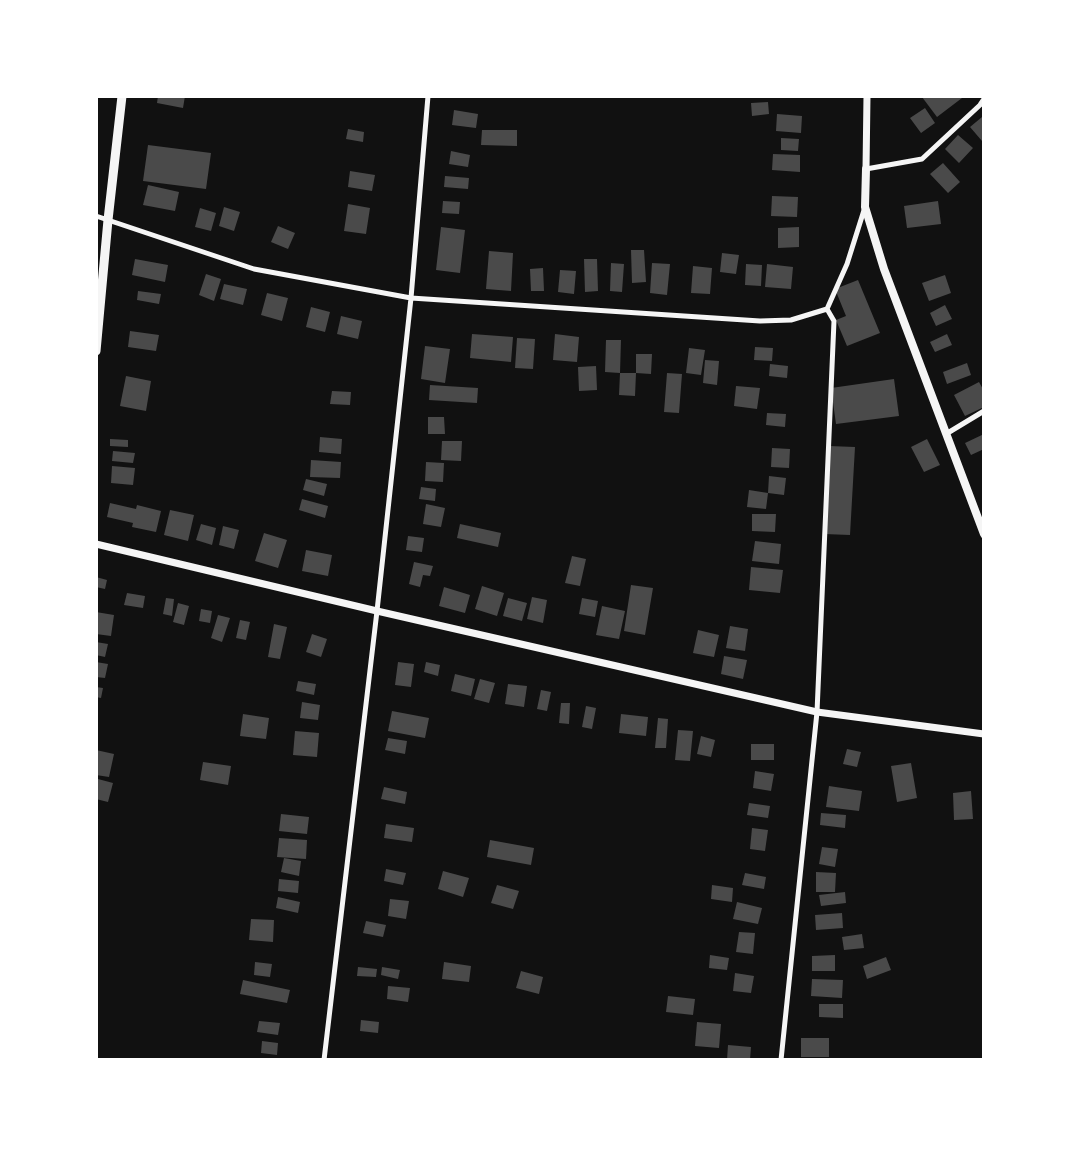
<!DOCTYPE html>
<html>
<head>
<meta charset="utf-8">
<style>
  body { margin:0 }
  #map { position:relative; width:1080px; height:1156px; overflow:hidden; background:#111; font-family:"IBM Plex Sans",sans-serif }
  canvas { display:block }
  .frame { position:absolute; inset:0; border:98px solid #fff; pointer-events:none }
</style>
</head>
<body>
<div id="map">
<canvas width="1080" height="1156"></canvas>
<div class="frame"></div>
</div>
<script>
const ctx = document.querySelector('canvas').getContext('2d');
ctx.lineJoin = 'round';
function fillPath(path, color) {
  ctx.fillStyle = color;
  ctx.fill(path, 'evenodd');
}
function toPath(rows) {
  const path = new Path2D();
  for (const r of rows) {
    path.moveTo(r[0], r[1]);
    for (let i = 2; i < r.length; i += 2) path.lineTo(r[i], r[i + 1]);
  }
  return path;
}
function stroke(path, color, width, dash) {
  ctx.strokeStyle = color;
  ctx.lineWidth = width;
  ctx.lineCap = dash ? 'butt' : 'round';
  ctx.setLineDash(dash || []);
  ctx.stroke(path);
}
fillPath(toPath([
  [158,96,185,96,183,108,157,103],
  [924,96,960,96,962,98,937,117,922,97],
  [768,102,769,114,752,116,751,103],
  [925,108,935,123,921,133,910,118],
  [454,110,478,114,476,128,452,125],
  [777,114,802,116,801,133,776,131],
  [982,117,984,119,982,141,970,127],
  [348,129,364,132,363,142,346,139],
  [482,130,517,130,517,146,481,145],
  [958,135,973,148,959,163,945,149],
  [781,138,799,139,798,151,781,150],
  [148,145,211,153,206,189,143,181],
  [451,151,470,155,468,167,449,164],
  [773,154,800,155,800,172,772,170],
  [943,163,960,182,948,193,930,174],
  [350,171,375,175,372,191,348,187],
  [445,176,469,178,468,189,444,187],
  [148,185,179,192,175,211,143,205],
  [772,196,798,197,797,217,771,216],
  [443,201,460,202,459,214,442,213],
  [938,201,941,224,907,228,904,206],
  [348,204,370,208,366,234,344,231],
  [224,207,240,212,234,231,219,226],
  [200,208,216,213,211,231,195,227],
  [278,226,295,233,288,249,271,242],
  [441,227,465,230,460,273,436,270],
  [799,227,799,247,778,248,778,228],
  [631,250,644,250,646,282,632,283],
  [489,251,513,253,511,291,486,289],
  [722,253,739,255,736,274,720,272],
  [135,259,168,265,165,282,132,275],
  [584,259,597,259,598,291,585,292],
  [611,263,624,264,622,292,610,291],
  [652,263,670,264,667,295,650,293],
  [746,264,762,265,761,286,745,285],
  [767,264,793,267,791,289,765,287],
  [693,266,712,268,710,294,691,293],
  [543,268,544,291,531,291,530,269],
  [560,270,576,271,574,294,558,292],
  [206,274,221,279,214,301,199,295],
  [945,275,951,293,929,301,922,283],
  [858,280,880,333,847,346,836,320,846,316,835,289],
  [224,284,247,289,243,305,220,299],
  [138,291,161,294,159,304,137,300],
  [267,293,288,298,282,321,261,315],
  [945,305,952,319,936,326,930,313],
  [311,307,330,312,325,332,306,327],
  [341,316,362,321,358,339,337,334],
  [130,331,159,335,156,351,128,347],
  [472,334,513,337,511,362,470,358],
  [555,334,579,337,577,362,553,360],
  [947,334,952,345,935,352,930,342],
  [517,338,535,339,533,369,515,368],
  [606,340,621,340,620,373,636,373,636,354,652,354,651,374,636,373,635,396,619,395,620,373,605,372],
  [425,346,450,349,445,383,421,379],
  [755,347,773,348,772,361,754,360],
  [689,348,705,350,701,375,686,373],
  [705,360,719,361,717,385,703,383],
  [967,363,971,375,947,384,943,372],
  [770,364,788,366,787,378,769,376],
  [596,366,597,390,579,391,578,367],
  [667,373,682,374,679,413,664,412],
  [126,376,151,381,146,411,120,406],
  [894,379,899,416,836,424,831,388],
  [979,382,984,391,984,407,965,416,954,395],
  [430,385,478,388,477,403,429,400],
  [736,386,760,388,757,409,734,406],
  [332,391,351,392,350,405,330,404],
  [767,413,786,414,785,427,766,425],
  [428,417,444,417,445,434,428,434],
  [984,434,984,449,971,455,965,443],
  [320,437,342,439,341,454,319,452],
  [110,439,128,440,128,447,110,446],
  [927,439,940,465,924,472,911,447],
  [442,441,462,441,461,461,441,460],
  [829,446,855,447,850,535,824,534],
  [772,448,790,449,789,468,771,467],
  [113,451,135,453,133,463,112,461],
  [311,460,341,462,340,478,310,477],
  [426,462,444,463,443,482,425,481],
  [112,466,135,468,133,485,111,483],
  [769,476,786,478,784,495,768,493,766,509,747,507,749,490,768,493],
  [306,479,327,484,324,496,303,490],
  [421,487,436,489,435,501,419,499],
  [302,499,328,506,325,518,299,510],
  [110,503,136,509,137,505,161,511,156,532,132,527,133,523,107,517],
  [426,504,445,508,441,527,423,524],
  [170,510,194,515,188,541,164,535],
  [752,514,776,514,775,532,752,531],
  [201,524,216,528,212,545,196,540],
  [460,524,501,533,498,547,457,538],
  [223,526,239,530,234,549,219,545],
  [264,533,287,540,278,568,255,561],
  [408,536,424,538,422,552,406,550],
  [755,541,781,544,779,564,752,561],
  [306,550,332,555,328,576,302,571],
  [572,556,586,559,580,586,565,583],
  [414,562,433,566,430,576,423,575,420,587,409,584],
  [751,567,783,570,780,593,749,590],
  [96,577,107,580,105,589,96,587],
  [631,585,653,588,645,635,624,631],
  [482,586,504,593,497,616,475,609],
  [444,587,470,595,465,613,439,606],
  [127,593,145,596,143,608,124,605],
  [532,597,547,600,543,623,527,619],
  [166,598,174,599,172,616,163,614],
  [508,598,527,603,522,621,503,616],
  [582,598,598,601,595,617,579,614],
  [178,603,189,606,184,625,173,622],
  [602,606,625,611,619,639,596,635],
  [201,609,212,611,210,623,199,621],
  [96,612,114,615,111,636,96,634],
  [218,615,230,618,222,642,211,638],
  [240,620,250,622,246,640,236,638],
  [274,624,287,627,280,659,268,657],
  [730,626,748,629,745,651,726,648],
  [698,630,719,635,714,657,693,653],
  [312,634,327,639,321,657,306,652],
  [96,642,108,644,105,657,96,655],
  [724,656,747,660,743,679,721,674],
  [96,662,108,664,105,678,96,677],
  [398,662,414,664,411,687,395,685],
  [426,662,440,665,438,676,424,672],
  [455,674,475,679,471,696,451,691],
  [480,679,495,683,489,703,474,699],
  [298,681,316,684,314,695,296,691],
  [508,684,527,686,524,707,505,704],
  [96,687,103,688,101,698,96,697],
  [541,690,551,692,547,711,537,709],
  [302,702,320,705,318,720,300,718],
  [561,703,570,703,569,724,559,723],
  [586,706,596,708,592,729,582,727],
  [392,711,429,718,425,738,388,731],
  [243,714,269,718,266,739,240,736],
  [621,714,648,717,646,736,619,733],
  [658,718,668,719,666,748,655,748],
  [678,730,693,731,690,761,675,760],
  [295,731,319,733,317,757,293,755],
  [701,736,715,740,711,757,697,754],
  [388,738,407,741,405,754,385,750],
  [751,744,774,744,774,760,751,760],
  [847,749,861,752,857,767,843,764],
  [96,750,114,754,109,777,96,775],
  [203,762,231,766,228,785,200,780],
  [911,763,917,798,897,802,891,766],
  [755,771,774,774,771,791,753,788],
  [98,779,113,783,108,802,96,799],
  [829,786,862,791,859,811,826,807],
  [384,787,407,792,405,804,381,799],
  [971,791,973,819,954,820,953,793],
  [749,803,770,806,768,818,747,815],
  [821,813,846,815,845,828,820,825],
  [281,814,309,817,307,834,279,831],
  [386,824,414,828,412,842,384,838],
  [752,828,768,830,765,851,750,849],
  [279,838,307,840,306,859,277,857],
  [490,840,534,848,531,865,487,857],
  [822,847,838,849,835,867,819,864],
  [284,858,301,861,299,876,281,872],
  [386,869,406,873,403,885,384,881],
  [443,871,469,878,463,897,438,889],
  [816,872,836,873,835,892,816,892],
  [745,873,766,877,764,889,742,885],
  [279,879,299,881,298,893,278,891],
  [497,885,519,891,513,909,491,903],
  [712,885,733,888,732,902,711,899],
  [845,892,846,903,821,906,819,895],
  [278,897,300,902,298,913,276,908],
  [390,899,409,901,406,919,388,916],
  [737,902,762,908,758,924,733,919],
  [842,913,843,928,816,930,815,915],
  [251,919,274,920,273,942,249,940],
  [366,921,386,925,383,937,363,933],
  [739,932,755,933,753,954,736,952],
  [862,934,864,948,844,950,842,937],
  [710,955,729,958,727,970,709,968],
  [835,955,835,971,812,971,812,956],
  [886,957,891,970,867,979,863,966],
  [255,962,272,964,270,977,254,975],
  [444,962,471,966,469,982,442,979],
  [358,967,377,969,376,977,357,976],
  [382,967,400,970,398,979,381,975],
  [521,971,543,977,539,994,516,988],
  [735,973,754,976,751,993,733,991],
  [812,979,843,980,842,998,811,996],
  [243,980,290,990,287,1003,240,994],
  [388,986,410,988,408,1002,387,999],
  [668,996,695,999,693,1015,666,1012],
  [819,1004,843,1004,843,1018,819,1017],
  [361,1020,379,1022,378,1033,360,1031],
  [259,1021,280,1023,278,1035,257,1032],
  [697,1022,721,1024,719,1048,695,1046],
  [801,1038,829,1038,829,1057,801,1057],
  [262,1041,278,1043,277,1055,261,1053],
  [728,1045,751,1047,750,1060,727,1060]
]), '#4a4a4a');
stroke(toPath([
  [866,169,922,159,980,105,984,99],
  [96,216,254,269,411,298,760,321,791,320,827,309,847,264,865,207],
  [946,434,984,411],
  [324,1060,377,611,411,298,428,96],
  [781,1060,817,712,834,321,827,309]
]), '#f5f5f5', 5);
stroke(toPath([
  [866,169,867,96],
  [96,544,377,611,817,712,984,734]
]), '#f5f5f5', 7);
stroke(toPath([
  [866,169,865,207,884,269,984,534]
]), '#f5f5f5', 8);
stroke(toPath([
  [96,351,108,220,122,96]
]), '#f5f5f5', 9);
</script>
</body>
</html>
